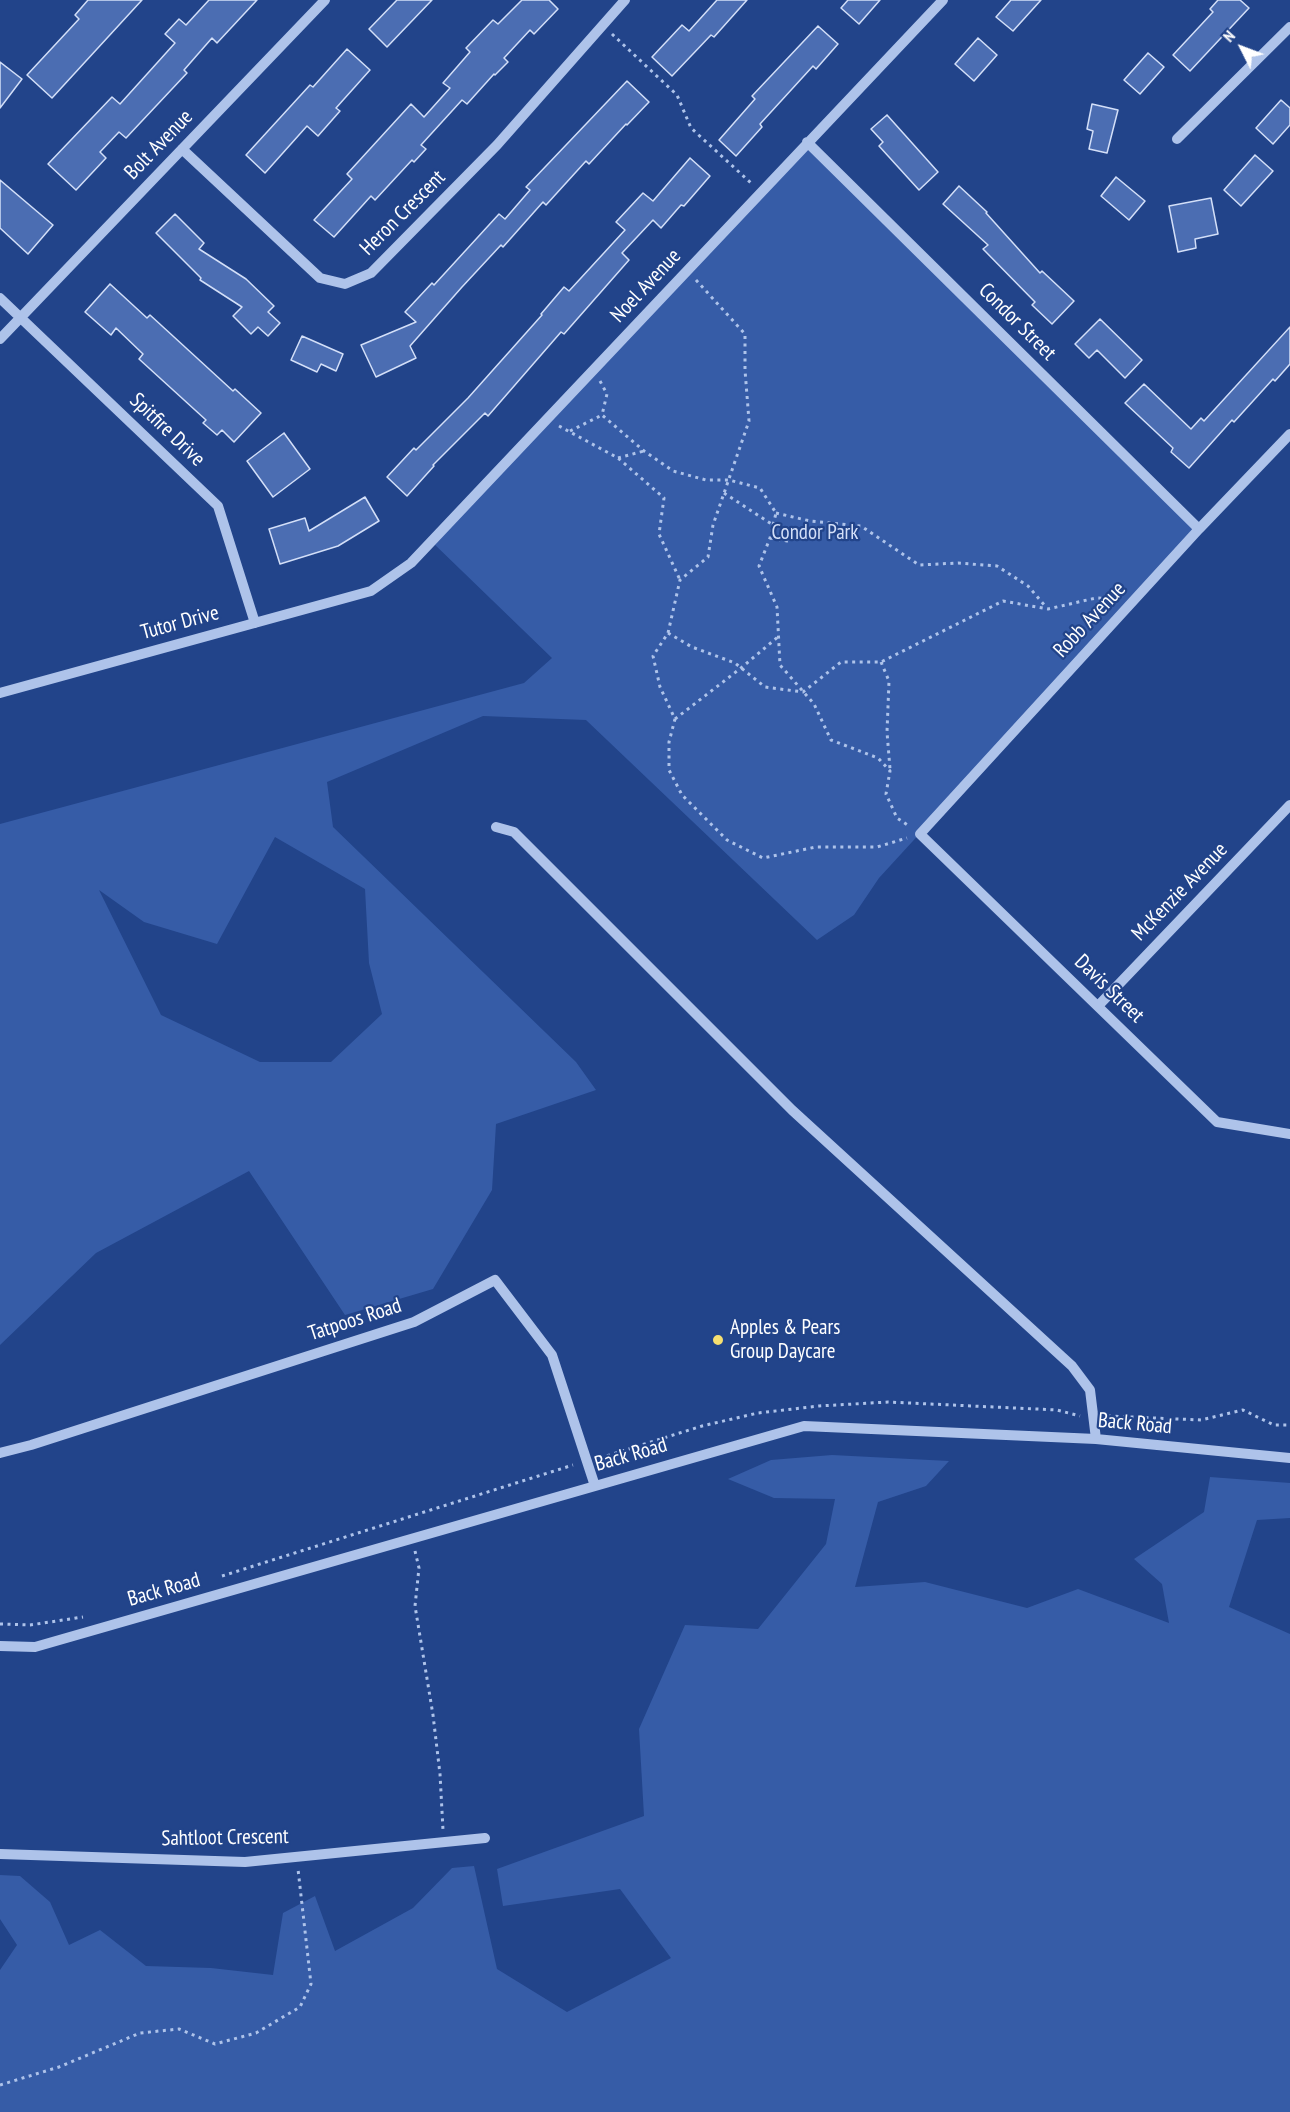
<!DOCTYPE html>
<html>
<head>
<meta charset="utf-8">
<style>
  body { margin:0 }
  #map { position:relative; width:1290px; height:2112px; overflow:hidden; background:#22448a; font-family:"PT Sans Narrow",sans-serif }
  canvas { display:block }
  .north { position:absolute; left:1212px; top:18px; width:60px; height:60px; -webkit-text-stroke:4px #22448a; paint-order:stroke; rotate:312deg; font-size:16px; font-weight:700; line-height:24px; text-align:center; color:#fff }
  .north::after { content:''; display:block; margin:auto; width:21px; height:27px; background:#fff; clip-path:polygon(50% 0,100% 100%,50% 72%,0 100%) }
</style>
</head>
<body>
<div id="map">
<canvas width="1290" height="2112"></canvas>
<div class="north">N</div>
</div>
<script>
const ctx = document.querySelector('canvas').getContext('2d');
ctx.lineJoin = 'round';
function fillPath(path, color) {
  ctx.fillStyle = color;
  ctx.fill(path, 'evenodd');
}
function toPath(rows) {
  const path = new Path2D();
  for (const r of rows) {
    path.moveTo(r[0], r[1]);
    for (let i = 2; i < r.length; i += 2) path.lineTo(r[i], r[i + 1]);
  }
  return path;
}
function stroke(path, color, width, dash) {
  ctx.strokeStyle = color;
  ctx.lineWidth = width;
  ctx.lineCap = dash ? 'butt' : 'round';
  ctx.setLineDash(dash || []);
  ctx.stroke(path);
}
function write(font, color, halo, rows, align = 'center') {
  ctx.font = font + ' "PT Sans Narrow",sans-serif';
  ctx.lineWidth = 4.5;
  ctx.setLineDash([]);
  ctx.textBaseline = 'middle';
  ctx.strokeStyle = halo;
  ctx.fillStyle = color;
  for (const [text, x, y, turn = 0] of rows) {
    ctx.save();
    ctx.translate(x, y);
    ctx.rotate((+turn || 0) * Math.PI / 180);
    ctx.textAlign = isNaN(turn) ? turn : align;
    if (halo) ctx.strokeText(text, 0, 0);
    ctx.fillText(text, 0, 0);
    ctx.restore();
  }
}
fillPath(toPath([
  [807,142,1199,529,879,878,854,915,817,940,586,720,483,716,327,782,333,827,576,1062,596,1090,496,1124,492,1190,433,1289,345,1315,249,1171,96,1253,0,1345,0,824,524,683,552,658,431,541],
  [275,837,365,889,369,963,382,1014,331,1062,260,1062,161,1015,99,890,144,922,217,944],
  [832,1455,949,1461,926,1486,878,1502,855,1587,925,1582,1027,1608,1078,1589,1169,1623,1162,1584,1134,1559,1204,1512,1210,1477,1290,1483,1290,1518,1257,1520,1229,1607,1290,1634,1290,2112,0,2112,0,1970,17,1945,0,1919,0,1875,20,1876,50,1902,69,1945,100,1930,146,1966,211,1968,273,1975,283,1913,315,1896,335,1951,413,1908,452,1868,474,1866,497,1969,567,2012,671,1958,620,1889,503,1906,497,1869,644,1816,639,1729,685,1625,758,1629,826,1544,835,1499,774,1498,728,1479,771,1460]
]), '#365ca7');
const building = toPath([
  [88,0,142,0,52,98,27,75,79,19,75,15,88,0],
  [209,0,257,0,217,43,212,38,184,70,187,73,126,138,119,132,100,152,106,158,76,190,48,164,112,97,120,104,175,43,165,34,179,19,186,25,209,0],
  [397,0,432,0,387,47,369,29,397,0],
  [522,0,549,0,558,9,534,34,530,30,504,58,508,62,495,75,494,74,467,104,462,100,421,145,426,149,414,162,412,160,375,200,371,196,334,237,314,220,352,179,347,174,411,104,424,117,450,88,443,83,470,52,466,48,493,20,498,24,522,0],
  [717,0,747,0,714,37,711,35,672,76,652,57,682,25,689,31,717,0],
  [848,0,880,0,859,24,841,8,848,0],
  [1011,0,1041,0,1013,31,996,17,1011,0],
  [1218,0,1240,0,1249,8,1190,71,1173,55,1213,12,1210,9,1218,0],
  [818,26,838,44,816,69,813,66,760,124,762,127,736,156,719,140,755,99,752,96,818,26],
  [978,38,997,55,974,81,955,64,978,38],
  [347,49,370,70,336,108,340,111,318,136,307,126,265,173,246,155,310,85,313,87,347,49],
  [1148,53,1164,67,1140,94,1124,80,1148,53],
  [0,62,22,79,0,108,0,62],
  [627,81,649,102,627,125,626,124,589,164,586,161,546,205,543,202,503,247,501,245,462,287,410,346,416,358,376,377,361,345,416,322,405,312,432,283,434,285,499,214,505,219,530,190,526,187,627,81],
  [1281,100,1290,108,1290,125,1273,144,1256,128,1281,100],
  [1092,104,1118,110,1107,153,1089,149,1093,131,1087,129,1092,104],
  [887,115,938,172,919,190,879,146,883,142,871,129,887,115],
  [1255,155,1273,171,1241,206,1224,190,1255,155],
  [690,158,710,176,684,206,681,205,661,228,653,220,622,253,629,260,564,334,561,332,488,416,485,413,433,465,434,466,407,496,387,477,414,448,416,450,468,398,542,315,541,314,564,287,569,291,625,230,616,222,643,193,653,201,690,158],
  [1116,177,1145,201,1129,220,1101,196,1116,177],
  [0,180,53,225,28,254,0,228,0,180],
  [959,186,987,212,986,213,1040,273,1042,271,1074,301,1052,324,1032,305,1035,302,983,249,988,245,943,204,959,186],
  [1211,198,1218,234,1195,239,1196,248,1178,252,1169,206,1211,198],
  [175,214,204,243,199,249,246,279,274,306,268,312,280,323,268,336,258,327,251,334,233,316,242,307,200,280,201,278,156,233,175,214],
  [110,284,147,318,150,315,233,391,235,389,261,413,234,442,222,430,217,435,203,423,206,420,139,359,143,354,116,328,111,335,85,312,110,284],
  [1100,319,1142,360,1125,378,1097,350,1089,358,1075,344,1100,319],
  [1290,327,1290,364,1275,381,1273,379,1234,422,1232,420,1189,468,1171,452,1173,448,1125,403,1144,384,1191,429,1201,418,1204,421,1290,327],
  [302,336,343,354,336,371,321,364,317,372,291,360,302,336],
  [284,433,310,469,273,497,247,461,284,433],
  [365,497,379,521,338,546,280,564,269,529,305,518,309,531,365,497]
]);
fillPath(building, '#4b6db2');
stroke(building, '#d3dff8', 1.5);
stroke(toPath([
  [612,34,677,95,691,128,751,183],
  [696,280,745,334,745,370,749,421,713,525,708,557,680,580,668,633,653,656,660,687,675,719,669,742,669,770,682,795,727,840,763,858,816,847,877,847,907,838],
  [600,381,607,394,602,415,644,451,673,471,706,480,729,480,760,488,776,513,770,538,759,566,777,607,780,665,814,704,831,740,878,758,890,771,886,794,897,818,909,826],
  [559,426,618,458,664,498,659,534,680,580],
  [570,431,602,415],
  [618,458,644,451],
  [724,493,773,525],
  [776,513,810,521,861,526,919,565,958,563,997,566,1028,586,1046,607],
  [770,538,787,541,837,524],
  [668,633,692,647,735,663,765,687,803,692,841,662,881,662,1003,601,1048,609,1096,598,1117,599],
  [881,662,889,681,887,732,890,769],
  [675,719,741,668,779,636],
  [1108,1416,1201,1420,1243,1410,1274,1425,1290,1425],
  [600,1458,702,1426,758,1413,819,1406,888,1402,1057,1410,1080,1416],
  [415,1551,419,1568,415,1606,433,1715,440,1774,443,1830],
  [222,1576,573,1465],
  [0,1624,30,1625,83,1617],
  [0,2085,59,2067,140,2033,179,2029,215,2044,256,2033,300,2007,311,1984,298,1869]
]), '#aec3ea', 3, [3, 4.5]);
stroke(toPath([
  [1177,139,1290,27],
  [807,142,1199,529],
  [182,149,320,278,345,284,371,273,497,145,625,0],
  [0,298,218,506,255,623],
  [0,339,325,0],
  [1290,434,1199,529,920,834,1217,1122,1290,1134],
  [0,693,371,591,411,563,943,0],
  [496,827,514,832,792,1110,1072,1366,1090,1390,1096,1439],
  [1098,1006,1290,805],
  [0,1453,31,1445,414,1322,495,1280,552,1355,595,1486],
  [0,1646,35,1647,804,1426,1096,1439,1290,1458],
  [0,1854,245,1862,485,1838]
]), '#aec3ea', 10);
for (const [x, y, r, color] of [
  [718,1340,6,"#f6df70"]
]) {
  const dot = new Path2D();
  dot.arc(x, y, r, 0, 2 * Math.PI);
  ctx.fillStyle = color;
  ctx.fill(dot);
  stroke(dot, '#22448a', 2);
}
write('21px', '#fff', '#22448a', [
  ["Bolt Avenue",159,145,-46],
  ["Heron Crescent",403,213,-45],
  ["Noel Avenue",646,286,-47],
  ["Condor Street",1017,322,45],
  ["Spitfire Drive",167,430,44],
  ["Robb Avenue",1090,620,-47],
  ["Tutor Drive",180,623,-15],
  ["McKenzie Avenue",1180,892,-46],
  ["Davis Street",1109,989,44],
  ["Tatpoos Road",355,1320,-18],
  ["Back Road",1135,1424,5],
  ["Back Road",631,1455,-16],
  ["Back Road",164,1590,-16],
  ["Sahtloot Crescent",225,1838,-1]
]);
write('21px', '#d3dff8', '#22448a', [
  ["Condor Park",815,533]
]);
write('21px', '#fff', '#22448a', [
  ["Apples & Pears",730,1328],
  ["Group Daycare",730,1352]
], 'left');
</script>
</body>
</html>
